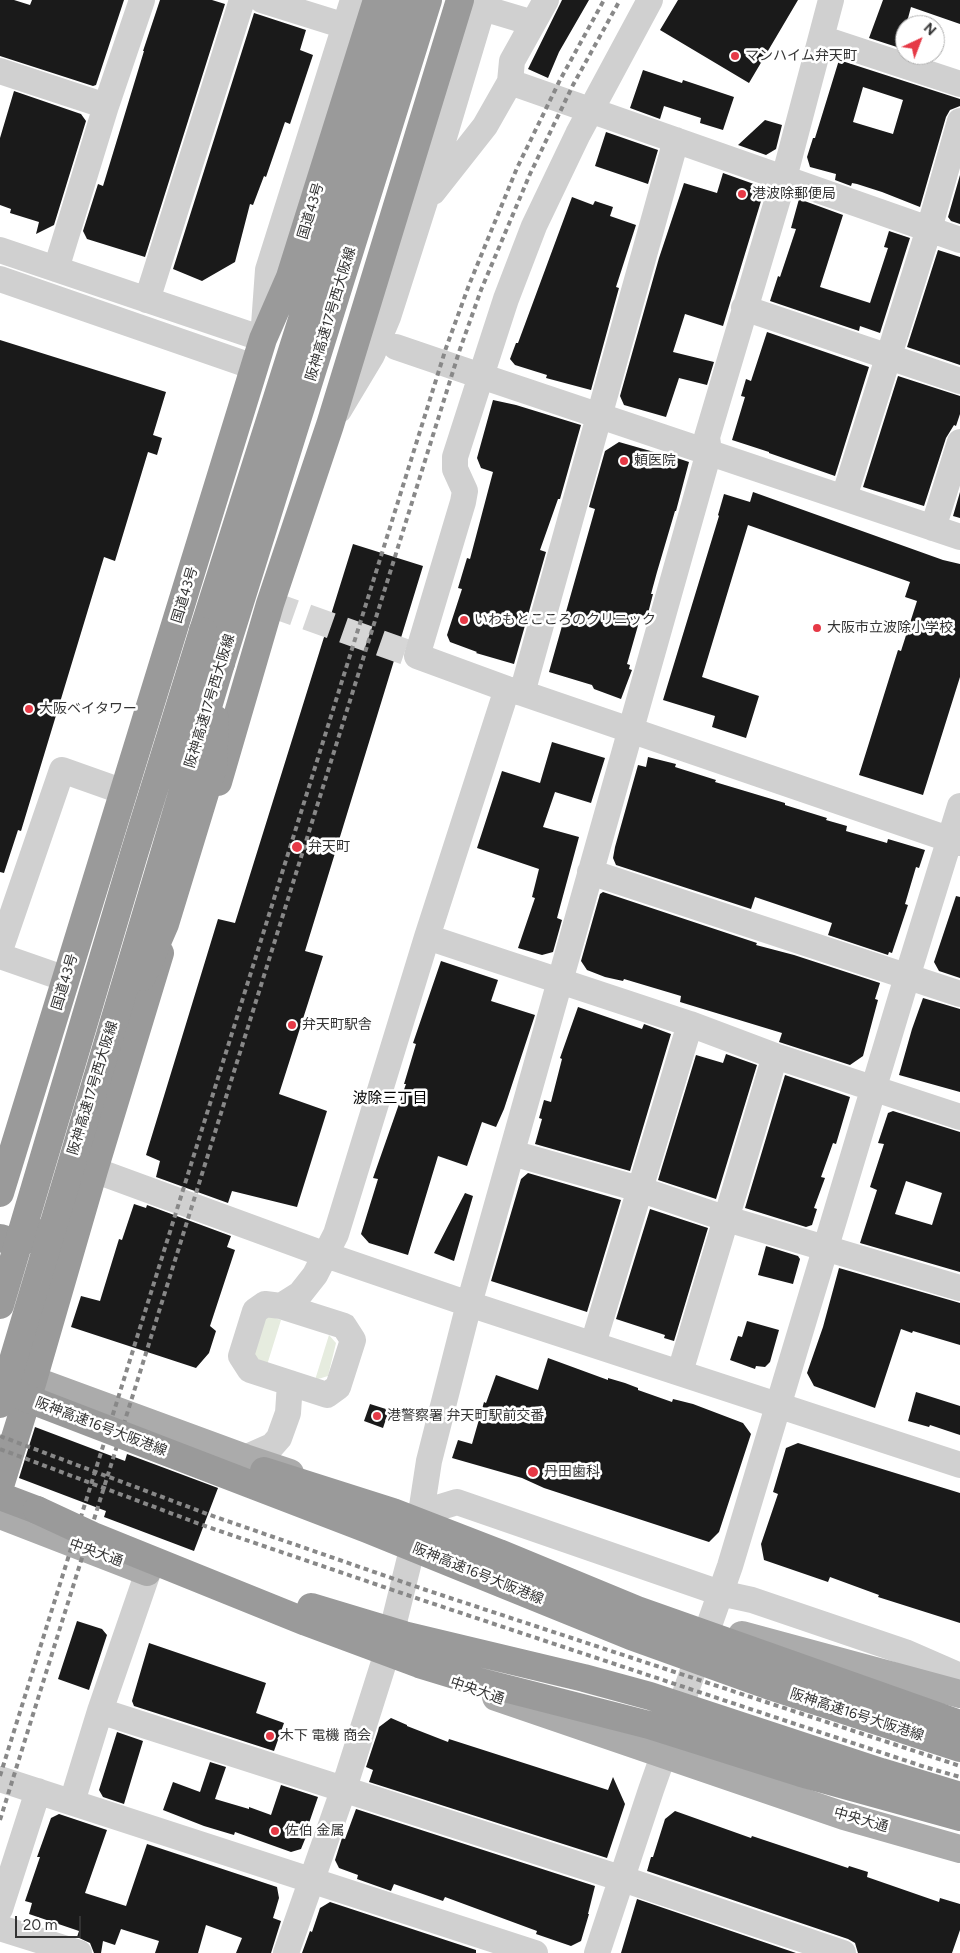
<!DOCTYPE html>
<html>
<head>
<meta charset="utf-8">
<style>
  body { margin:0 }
  #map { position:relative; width:960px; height:1953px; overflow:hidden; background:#fff; font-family:Figtree,sans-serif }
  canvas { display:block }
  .north { position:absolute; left:895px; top:15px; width:50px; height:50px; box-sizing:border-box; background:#fff; border:1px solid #adadad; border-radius:50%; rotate:43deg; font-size:14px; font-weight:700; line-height:20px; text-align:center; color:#333 }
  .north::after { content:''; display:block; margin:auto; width:18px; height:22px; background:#e63946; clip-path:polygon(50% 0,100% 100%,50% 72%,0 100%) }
  .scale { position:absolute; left:15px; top:1916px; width:66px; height:22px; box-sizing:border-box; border:2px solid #333; border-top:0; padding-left:6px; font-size:15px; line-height:18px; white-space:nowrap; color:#333; -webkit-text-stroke:4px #fff; paint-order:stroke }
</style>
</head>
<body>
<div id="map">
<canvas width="960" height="1953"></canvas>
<div class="north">N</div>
<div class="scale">20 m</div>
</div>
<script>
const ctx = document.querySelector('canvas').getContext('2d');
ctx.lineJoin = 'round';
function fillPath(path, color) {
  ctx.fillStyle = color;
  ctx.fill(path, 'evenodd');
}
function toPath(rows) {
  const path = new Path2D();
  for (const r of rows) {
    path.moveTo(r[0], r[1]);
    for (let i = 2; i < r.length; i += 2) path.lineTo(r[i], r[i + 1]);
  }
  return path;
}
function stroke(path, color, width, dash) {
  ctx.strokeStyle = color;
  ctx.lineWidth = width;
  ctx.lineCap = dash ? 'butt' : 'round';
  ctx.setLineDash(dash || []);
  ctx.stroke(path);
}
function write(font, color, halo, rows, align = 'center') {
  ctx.font = font + ' Figtree,"Noto Sans JP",sans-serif';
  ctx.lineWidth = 5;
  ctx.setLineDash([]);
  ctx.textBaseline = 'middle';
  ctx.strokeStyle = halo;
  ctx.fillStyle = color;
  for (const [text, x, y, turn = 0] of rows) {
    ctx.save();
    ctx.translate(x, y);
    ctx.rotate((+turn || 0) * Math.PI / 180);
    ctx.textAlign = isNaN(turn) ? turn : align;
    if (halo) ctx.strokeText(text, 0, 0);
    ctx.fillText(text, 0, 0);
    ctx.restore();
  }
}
fillPath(toPath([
  [269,1316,281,1320,267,1365,252,1355,262,1322],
  [329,1335,336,1343,328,1376,315,1380]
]), '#e6ecdf');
fillPath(toPath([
  [0,0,14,0,30,5,32,0,124,0,96,85,93,86,0,56],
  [160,0,212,0,225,4,145,257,87,239,83,231,98,184,103,186,144,51,143,51],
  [562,0,589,0,559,52,548,78,528,69],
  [678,0,798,0,749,83,660,30],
  [883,0,960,0,960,24,911,7,900,48,869,38],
  [254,13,306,30,300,50,313,55,290,124,285,122,266,177,264,176,253,205,250,204,235,262,202,281,173,269],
  [839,60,960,99,960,106,950,110,946,117,920,207,882,192,857,184,852,183,851,186,835,180,836,174,810,167,807,157,813,138,815,138],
  [863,87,903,100,893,134,853,122],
  [643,70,682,83,683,80,734,97,723,130,700,123,701,118,664,106,660,119,630,108],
  [14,91,81,114,86,121,54,225,36,234,39,222,10,213,11,209,0,205,0,138],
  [765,120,782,125,776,149,766,155,738,145],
  [606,132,658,150,648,184,595,166],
  [723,173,765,188,723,326,685,314,673,352,714,362,707,385,679,378,666,417,624,405,620,396,659,258,684,183,717,193],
  [960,175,960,224,951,221,948,217],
  [572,197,593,205,595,201,613,207,610,216,636,225,616,287,619,288,591,390,546,378,547,375,515,365,510,359,516,343,518,343],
  [799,199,843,215,820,287,870,303,888,248,884,247,889,231,910,238,880,333,860,326,859,331,770,301,778,276,780,277,796,229,791,228],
  [938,250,960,257,960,365,907,347],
  [767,332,869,367,835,476,769,453,769,452,732,440,745,397,741,396,746,379,751,381],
  [0,340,166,392,153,435,162,438,157,455,148,452,115,561,104,557,21,831,18,830,4,873,0,872],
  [898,376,960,396,960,414,956,426,954,425,946,438,924,506,863,487],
  [493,400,516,405,581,425,560,499,558,499,540,550,546,552,514,664,476,653,477,652,450,642,447,635,462,589,458,588,467,558,470,559,493,472,481,468,477,458],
  [619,442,661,454,662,453,689,462,676,511,675,511,657,572,651,594,653,594,647,617,641,615,627,664,630,665,629,669,632,670,621,699,594,689,592,685,549,672,595,509,589,507,605,451],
  [753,492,943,560,960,564,960,677,923,795,859,775,898,650,901,651,917,601,905,597,910,582,748,525,702,677,759,696,746,738,712,727,715,716,663,700,719,516,718,515,724,494,750,502],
  [960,492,960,518,953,516],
  [353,544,423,566,305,951,323,956,279,1094,327,1111,297,1207,232,1191,228,1203,156,1177,160,1161,146,1155,218,919,235,923],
  [552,742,605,758,591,803,555,792,543,827,579,837,557,918,562,920,553,952,542,955,518,948,535,898,532,897,539,869,477,848,502,771,540,783],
  [648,757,676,764,675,767,716,780,715,782,785,803,785,805,827,818,826,820,847,826,846,831,887,843,888,839,925,850,919,868,916,867,905,904,908,905,892,953,889,952,888,955,828,935,832,923,755,897,751,909,616,865,613,858,615,847,638,765,646,767],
  [603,892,757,943,756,945,794,955,880,983,875,999,878,1000,863,1056,850,1065,779,1042,782,1033,680,1002,681,996,624,979,623,981,605,977,587,970,581,961,600,894],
  [956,896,960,897,960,978,939,971,934,962],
  [441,961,498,980,491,1001,535,1015,504,1109,496,1127,482,1122,467,1166,438,1156,408,1255,369,1243,361,1234,378,1179,373,1178,406,1084,404,1084,416,1044,413,1043],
  [923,998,960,1009,960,1092,899,1075,912,1029],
  [578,1007,642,1029,644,1024,671,1034,630,1171,535,1144,542,1119,539,1118,544,1100,551,1102,562,1059,560,1058],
  [726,1054,757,1065,716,1199,658,1180,696,1055,723,1063],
  [785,1075,850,1097,836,1144,833,1143,821,1177,825,1178,814,1208,817,1209,812,1225,806,1227,745,1208],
  [893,1111,960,1132,960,1272,860,1243,877,1190,870,1187,884,1144,878,1143,888,1113],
  [906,1181,942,1193,932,1225,895,1214],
  [528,1173,621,1200,587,1312,491,1281,521,1179],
  [465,1193,473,1196,454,1261,434,1253],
  [134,1204,146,1208,147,1205,231,1236,227,1247,235,1250,210,1326,216,1331,209,1353,196,1368,71,1327,81,1296,100,1301,119,1239,122,1240],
  [650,1209,708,1228,674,1341,664,1338,665,1335,616,1319],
  [766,1246,798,1256,800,1259,793,1284,758,1275],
  [839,1268,960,1303,960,1345,913,1331,912,1333,901,1329,875,1408,814,1386,807,1373,823,1327],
  [747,1321,779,1330,770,1362,765,1367,756,1366,755,1369,730,1360,738,1336,742,1337],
  [548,1358,608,1380,608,1378,625,1383,638,1388,638,1390,672,1402,673,1399,693,1404,743,1423,751,1434,719,1532,709,1542,544,1488,522,1478,452,1458,458,1440,472,1444,484,1402,486,1403,496,1375,538,1390],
  [916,1392,960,1406,960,1435,930,1425,929,1427,908,1421],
  [370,1404,389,1410,383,1428,364,1421],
  [35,1427,125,1461,127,1454,218,1488,194,1551,104,1517,106,1511,19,1478],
  [798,1443,960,1493,960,1623,878,1597,879,1595,830,1577,828,1582,764,1560,761,1544,778,1494,773,1492,786,1448],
  [77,1621,102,1629,107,1635,89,1690,58,1679],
  [149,1643,266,1683,256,1713,284,1723,274,1751,134,1706,132,1701],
  [391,1718,407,1725,407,1726,448,1742,449,1739,608,1790,613,1777,625,1804,607,1858,369,1782,373,1770,366,1767,378,1731,379,1727],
  [117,1732,143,1741,124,1804,103,1797,99,1790],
  [210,1762,226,1767,215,1799,249,1809,249,1807,271,1815,281,1785,318,1797,308,1826,310,1827,301,1849,291,1852,235,1832,234,1835,204,1826,163,1810,173,1782,200,1792],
  [356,1809,595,1886,588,1914,589,1914,581,1941,571,1946,536,1934,537,1931,445,1897,443,1901,394,1884,391,1891,357,1879,358,1875,339,1868,335,1860,342,1838,345,1839],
  [675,1811,751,1838,752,1836,848,1868,849,1866,868,1872,867,1877,939,1902,940,1898,960,1904,960,1930,952,1953,858,1953,855,1943,848,1939,647,1871,651,1857,653,1857,665,1819],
  [59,1814,107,1830,85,1893,126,1906,147,1844,277,1887,279,1898,273,1918,281,1921,271,1953,236,1953,242,1938,206,1925,198,1953,155,1953,159,1941,121,1929,115,1945,103,1941,101,1953,94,1953,90,1943,77,1937,79,1931,29,1914,32,1903,25,1901,40,1857,37,1857,51,1818],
  [637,1899,796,1953,621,1953],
  [330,1902,476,1950,476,1953,302,1953,310,1931,312,1932,320,1908]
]), '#1a1a1a');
stroke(toPath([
  [270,604,417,656]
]), '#d6d6d6', 26, [26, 13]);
stroke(toPath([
  [262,0,345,26],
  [546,0,512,61,510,82,960,240],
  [483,8,533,23],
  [821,38,960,84],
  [0,71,106,106],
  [433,192,485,126,510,82],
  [0,250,263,339,268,270,353,0],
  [56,269,106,106,142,0],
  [0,279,254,367],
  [147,300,242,0],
  [744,308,960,381],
  [396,347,481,376,506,299,534,226,578,134,650,0],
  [339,410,372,355,388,317,425,201,485,0],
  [844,497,929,229,960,121],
  [933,528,960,442],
  [960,537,481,376,455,457,455,469,465,491,463,502,417,656,507,689,522,693,960,843],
  [522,693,676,140],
  [590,872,960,994],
  [427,937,690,1024,775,1056,960,1117],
  [0,950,62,770,124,792],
  [0,956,66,979],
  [512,1153,639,1189,727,1219,960,1288],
  [94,1170,326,1255,469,1304,960,1465],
  [265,1304,281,1306,344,1326,353,1340,338,1387,327,1395,250,1370,241,1356,255,1311,265,1304],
  [281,1306,300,1294,315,1275,336,1234,427,937,507,689],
  [593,1344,690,1024],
  [680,1372,775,1056],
  [245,1458,272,1446,279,1438,288,1413,290,1383],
  [421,1513,457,1502,720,1593,752,1600,905,1652,960,1676],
  [100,1711,623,1879,843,1953],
  [0,1779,535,1953],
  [72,1802,100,1711,148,1572],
  [0,1909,38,1791],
  [0,1928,79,1953],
  [286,1953,344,1788,385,1659,421,1513,429,1461,469,1304,709,452,707,437,784,178,831,0],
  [597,1953,651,1790,730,1566,907,977,960,806]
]), '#d0d0d0', 26);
stroke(toPath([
  [11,1372,245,1458,290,1473],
  [0,1515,147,1572],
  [742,1635,960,1694],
  [496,1697,844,1816,960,1849]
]), '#ababab', 28);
stroke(toPath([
  [203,631,341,197,401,0],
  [221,663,428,0],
  [218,782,270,604,330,425,460,0],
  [0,1193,263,339,290,277,377,0],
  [0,1238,10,1241,31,1239,39,1233],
  [0,1486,33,1380,94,1170,160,953],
  [0,1496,37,1510]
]), '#9a9a9a', 28);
stroke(toPath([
  [0,1436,210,1515,426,1590,960,1766],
  [0,1449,205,1526,422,1600,925,1767,960,1777],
  [0,1776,446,348,469,285,517,168,560,80,604,0],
  [0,1820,459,352,481,290,530,174,573,85,620,0]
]), '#888', 4, [5, 4]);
stroke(toPath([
  [142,977,165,924,213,767,215,719],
  [0,1305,134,854,203,631],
  [0,1388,367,1529,631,1636,773,1687,960,1748],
  [0,1404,221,663],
  [264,1471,393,1512,499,1553,637,1610,960,1724],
  [37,1510,93,1536,306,1622,419,1664,465,1678,649,1725,801,1773,960,1817],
  [311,1607,404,1635,584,1678,650,1696,881,1772,960,1796]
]), '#9a9a9a', 28);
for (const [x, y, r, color] of [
  [735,56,5,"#e63946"],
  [742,194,5,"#e63946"],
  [624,461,5,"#e63946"],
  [464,620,5,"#e63946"],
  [817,628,5,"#e63946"],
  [29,709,5,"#e63946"],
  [297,847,6,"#e63946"],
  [292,1025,5,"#e63946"],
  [377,1416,5,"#e63946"],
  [533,1472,6,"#e63946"],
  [270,1736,5,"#e63946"],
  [275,1831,5,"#e63946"]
]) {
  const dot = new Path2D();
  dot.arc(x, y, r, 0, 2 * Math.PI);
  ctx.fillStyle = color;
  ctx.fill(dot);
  stroke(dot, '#fff', 2);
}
write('14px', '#333', '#fff', [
  ["マンハイム弁天町",745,56],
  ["港波除郵便局",752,194],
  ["頼医院",634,461],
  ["いわもとこころのクリニック",474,620],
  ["大阪市立波除小学校",827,628],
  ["大阪ベイタワー",39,709],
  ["弁天町",308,847],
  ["弁天町駅舎",302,1025],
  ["港警察署 弁天町駅前交番",387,1416],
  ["丹田歯科",544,1472],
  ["木下 電機 商会",280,1736],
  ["佐伯 金属",285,1831]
], 'left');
write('14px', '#333', '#fff', [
  ["国道43号",311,211,-73],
  ["阪神高速17号西大阪線",331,314,-73],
  ["国道43号",185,595,-73],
  ["阪神高速17号西大阪線",210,701,-73],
  ["国道43号",65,982,-73],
  ["阪神高速17号西大阪線",93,1088,-73],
  ["阪神高速16号大阪港線",101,1427,21],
  ["中央大通",96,1553,20],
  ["阪神高速16号大阪港線",478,1574,22],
  ["中央大通",477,1691,19],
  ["阪神高速16号大阪港線",857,1715,18],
  ["中央大通",861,1820,16]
]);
write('15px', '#000', '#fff', [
  ["波除三丁目",390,1099]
]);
</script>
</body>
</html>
